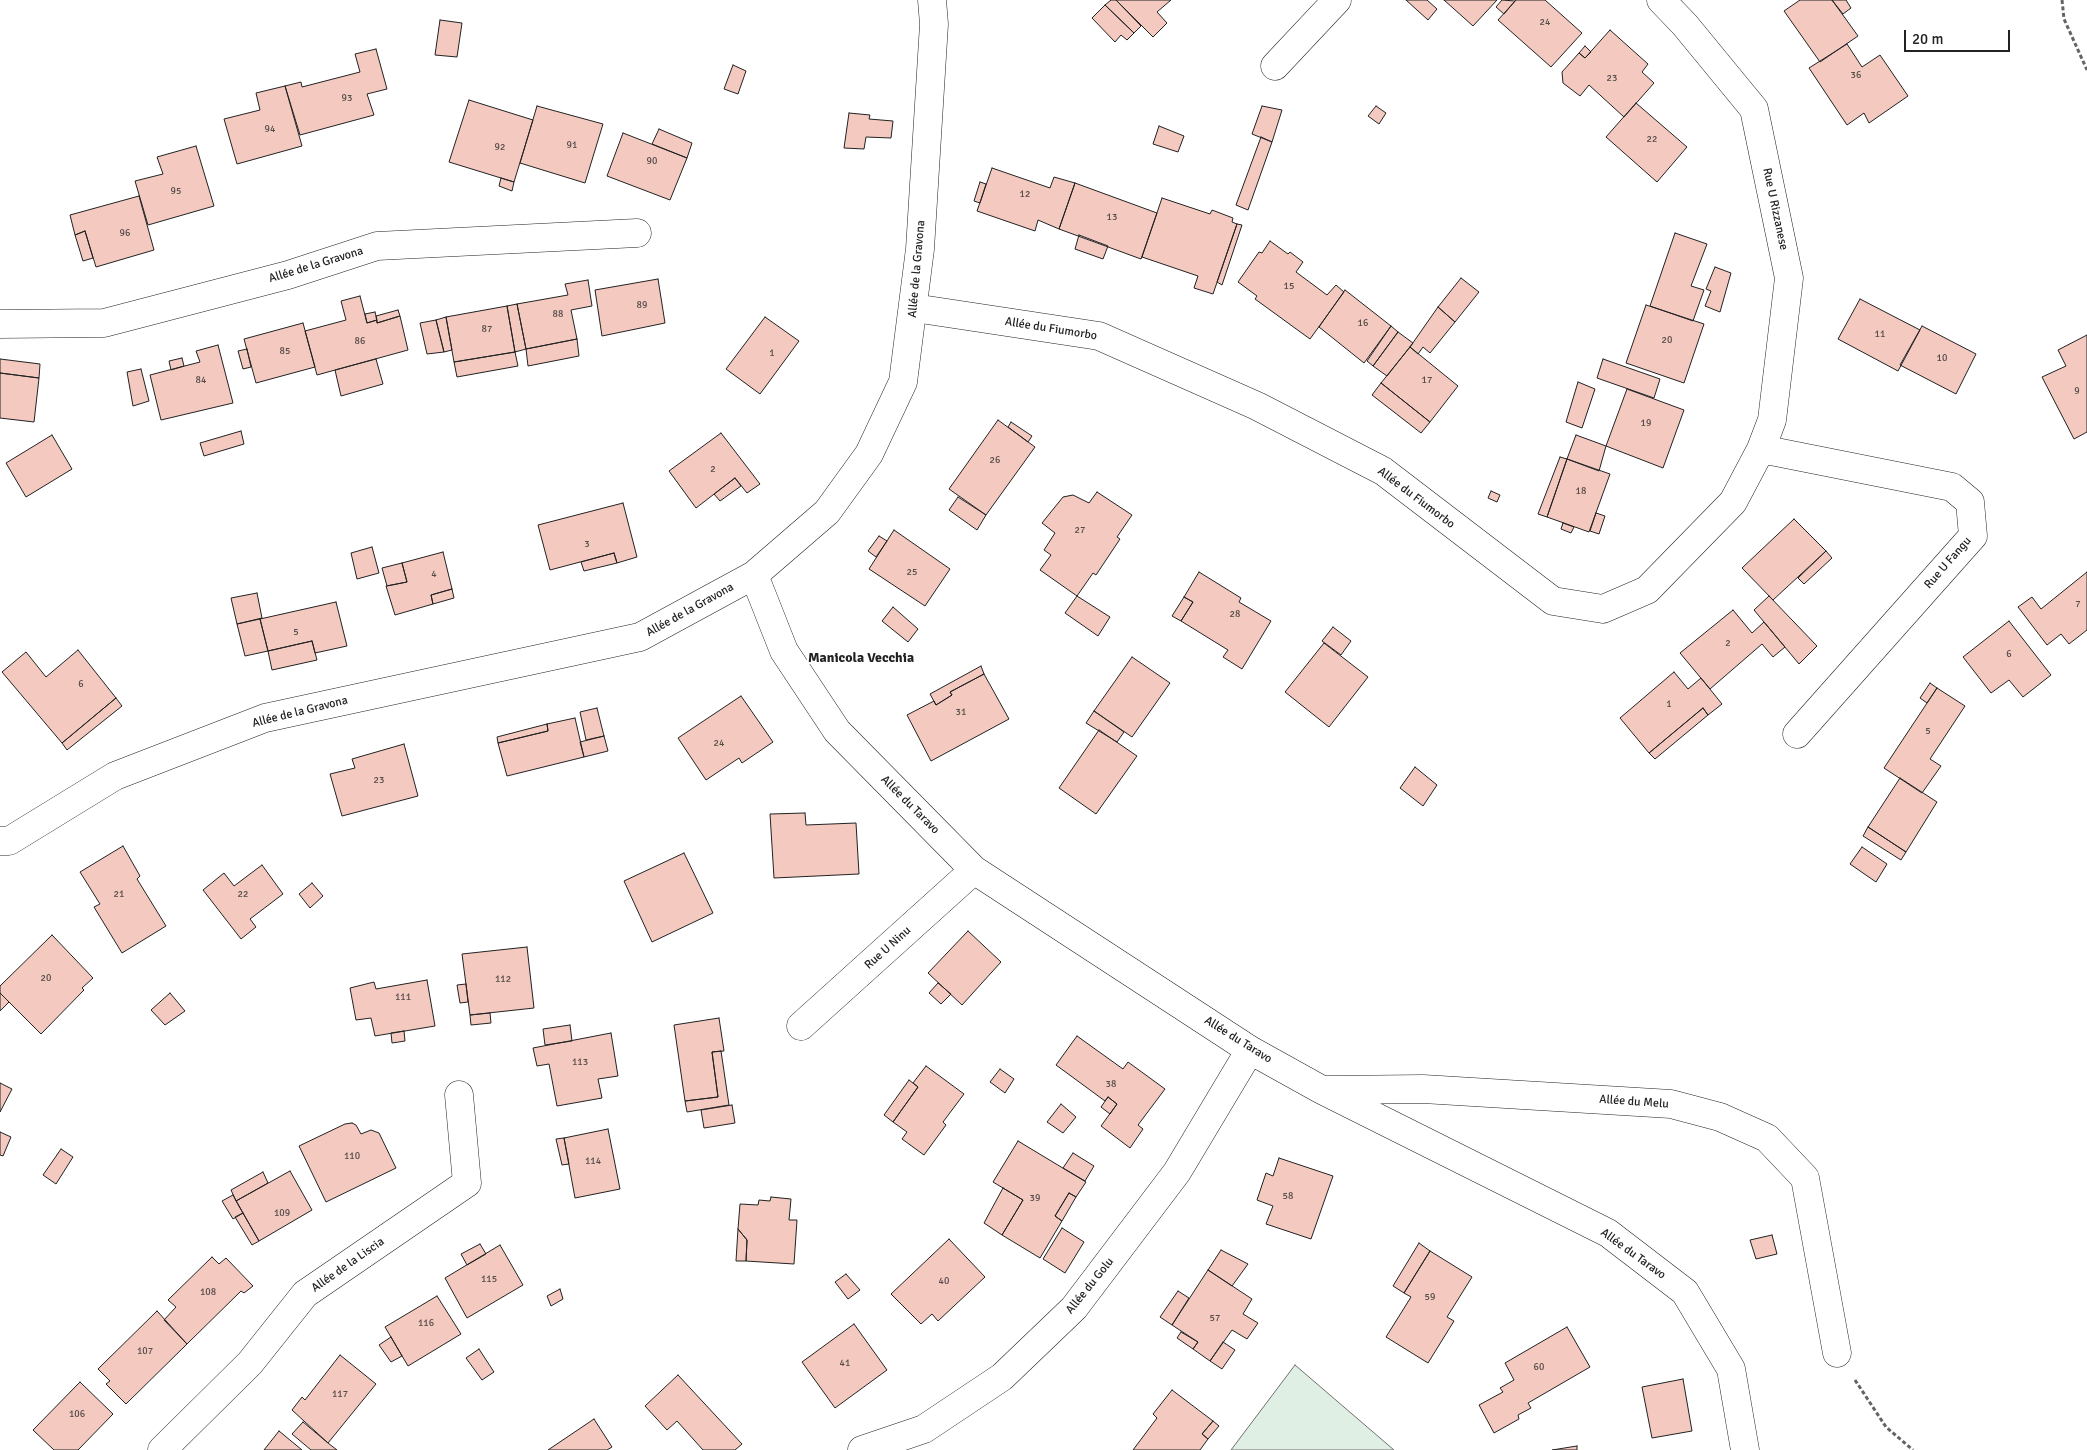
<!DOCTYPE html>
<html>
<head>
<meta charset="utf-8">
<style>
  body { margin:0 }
  #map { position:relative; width:2087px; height:1450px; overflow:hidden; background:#fff; font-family:Signika,sans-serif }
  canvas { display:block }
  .scale { position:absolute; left:1904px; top:30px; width:106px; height:22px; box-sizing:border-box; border:2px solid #222; border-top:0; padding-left:6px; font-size:15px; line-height:18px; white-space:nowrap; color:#222; -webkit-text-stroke:4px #fff; paint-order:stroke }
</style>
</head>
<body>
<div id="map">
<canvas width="2087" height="1450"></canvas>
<div class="scale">20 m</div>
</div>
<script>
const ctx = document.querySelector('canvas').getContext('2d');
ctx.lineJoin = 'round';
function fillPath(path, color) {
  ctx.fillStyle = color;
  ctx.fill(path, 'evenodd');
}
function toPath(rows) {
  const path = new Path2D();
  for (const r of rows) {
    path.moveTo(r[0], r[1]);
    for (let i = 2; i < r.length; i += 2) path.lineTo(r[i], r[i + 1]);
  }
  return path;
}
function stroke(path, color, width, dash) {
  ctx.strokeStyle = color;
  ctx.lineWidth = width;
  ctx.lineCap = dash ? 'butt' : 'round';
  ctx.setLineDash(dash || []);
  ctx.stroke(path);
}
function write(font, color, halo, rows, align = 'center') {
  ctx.font = font + ' Signika,sans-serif';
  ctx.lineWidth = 4;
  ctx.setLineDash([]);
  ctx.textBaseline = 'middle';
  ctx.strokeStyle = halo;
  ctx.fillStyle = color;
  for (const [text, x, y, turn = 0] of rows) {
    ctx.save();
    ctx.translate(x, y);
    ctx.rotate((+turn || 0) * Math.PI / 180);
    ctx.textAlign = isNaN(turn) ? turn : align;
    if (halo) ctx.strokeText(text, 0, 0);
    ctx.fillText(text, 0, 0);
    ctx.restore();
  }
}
const green = toPath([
  [1295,1365,1394,1450,1231,1450,1295,1365]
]);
fillPath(green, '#e0efe3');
stroke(green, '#6f6f6f', 1);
const building = toPath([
  [1111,0,1116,0,1141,26,1134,33,1105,5,1111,0],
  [1116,0,1171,0,1157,12,1167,23,1153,37,1116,0],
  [1406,0,1427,0,1437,9,1428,20,1406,0],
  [1444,0,1497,0,1473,26,1444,0],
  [1502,0,1515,1,1504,14,1496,7,1502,0],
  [1516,0,1545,0,1582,33,1551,67,1498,20,1516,0],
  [1800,0,1832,0,1858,36,1820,62,1784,11,1800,0],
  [1832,0,1846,0,1851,8,1843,14,1832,0],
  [1105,5,1134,33,1127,40,1121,35,1115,42,1092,18,1105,5],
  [440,20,462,23,457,57,435,55,440,20],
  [1610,30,1648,64,1642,72,1654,83,1624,117,1589,85,1580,96,1563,83,1562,72,1579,53,1585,58,1610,30],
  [1847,44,1862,67,1880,55,1908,96,1869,123,1864,113,1847,125,1809,68,1847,44],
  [1585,46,1591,52,1585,58,1579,53,1585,46],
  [376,49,387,89,367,94,374,115,300,135,285,86,301,82,302,87,360,72,355,54,376,49],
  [733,65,746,71,738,94,724,89,733,65],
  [285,86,302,146,237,164,224,119,260,110,256,93,285,86],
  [469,100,533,120,514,182,449,162,469,100],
  [1636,103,1687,147,1657,182,1606,137,1636,103],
  [537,106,603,124,585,183,520,163,537,106],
  [1262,106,1282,110,1272,142,1252,134,1262,106],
  [1376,106,1386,113,1379,124,1368,116,1376,106],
  [849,113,870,115,869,119,893,121,891,138,866,137,864,149,844,148,849,113],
  [1159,126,1184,136,1178,152,1153,144,1159,126],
  [659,129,692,143,687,158,652,144,659,129],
  [623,133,687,158,670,200,607,176,623,133],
  [1261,137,1272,142,1248,210,1236,205,1261,137],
  [196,146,214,206,148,225,135,181,163,174,157,157,196,146],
  [992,168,1050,188,1054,177,1075,183,1059,229,1038,220,1035,231,977,211,992,168],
  [501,178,514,182,512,191,499,186,501,178],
  [980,182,986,184,980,203,974,201,980,182],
  [1075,183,1157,213,1141,259,1059,229,1075,183],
  [139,196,154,250,96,267,85,231,75,235,70,215,139,196],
  [1162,198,1210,214,1212,210,1233,218,1232,222,1237,224,1213,294,1194,288,1198,276,1142,257,1162,198],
  [1237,224,1242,225,1222,285,1217,282,1237,224],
  [85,231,93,258,83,261,75,235,85,231],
  [1675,233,1707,244,1691,286,1704,290,1693,321,1650,306,1675,233],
  [1079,235,1108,246,1103,259,1075,249,1079,235],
  [1270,241,1288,254,1290,252,1303,262,1296,272,1327,295,1336,285,1344,292,1310,339,1255,299,1257,296,1238,282,1259,252,1262,253,1270,241],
  [1715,267,1731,273,1720,312,1705,306,1711,291,1706,289,1715,267],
  [1461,278,1479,292,1455,322,1438,307,1461,278],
  [658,279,665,323,602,336,595,290,658,279],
  [588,280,592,306,571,310,577,339,526,349,517,304,568,295,565,284,588,280],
  [1345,290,1391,326,1364,363,1319,327,1345,290],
  [360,296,367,323,377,320,377,323,400,316,408,350,317,375,305,331,346,320,341,301,360,296],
  [1860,299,1920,330,1898,371,1838,339,1860,299],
  [517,304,526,349,515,352,507,306,517,304],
  [1646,305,1704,324,1684,383,1626,363,1646,305],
  [507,306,515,352,454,362,446,317,507,306],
  [1438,307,1455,322,1430,353,1423,347,1418,354,1410,347,1438,307],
  [398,310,400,316,377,323,376,316,398,310],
  [375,312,377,320,367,323,365,314,375,312],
  [446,317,452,350,444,352,436,320,446,317],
  [765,317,799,341,760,394,726,369,765,317],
  [436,320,444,352,427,354,420,323,436,320],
  [303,323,315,367,256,383,244,339,303,323],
  [1391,326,1398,332,1373,366,1367,361,1391,326],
  [1922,326,1976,354,1956,394,1900,365,1922,326],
  [1398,332,1413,343,1387,376,1373,366,1398,332],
  [2087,335,2087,432,2074,439,2042,377,2066,366,2058,350,2087,335],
  [577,339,579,356,528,366,526,349,577,339],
  [218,345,233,403,161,420,150,375,200,362,196,351,218,345],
  [1410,347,1458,386,1430,422,1381,383,1410,347],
  [247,349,251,367,243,369,238,351,247,349],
  [515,352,518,366,457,377,454,362,515,352],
  [182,358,184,366,171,370,169,361,182,358],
  [0,359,40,364,39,378,0,373,0,359],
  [376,359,383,384,341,396,335,370,376,359],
  [1603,359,1660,379,1654,398,1597,378,1603,359],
  [141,369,149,401,133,406,127,372,141,369],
  [0,373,39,378,34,422,0,418,0,373],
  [1578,382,1595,389,1582,428,1566,422,1578,382],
  [1381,383,1430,422,1421,433,1372,395,1381,383],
  [1627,389,1684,410,1663,468,1606,446,1627,389],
  [998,420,1035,447,986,515,949,489,998,420],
  [1011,422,1032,436,1028,442,1008,427,1011,422],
  [241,431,244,444,204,456,200,443,241,431],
  [721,433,760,484,747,493,735,478,696,508,669,471,721,433],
  [52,435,72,469,26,497,6,463,52,435],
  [1576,435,1606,446,1599,471,1567,459,1576,435],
  [1560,457,1567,459,1547,517,1538,514,1560,457],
  [1567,459,1610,474,1589,532,1547,517,1567,459],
  [735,478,741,486,720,501,714,494,735,478],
  [1491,491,1500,495,1497,502,1488,498,1491,491],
  [1097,492,1132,515,1117,537,1120,539,1096,575,1093,573,1077,596,1040,570,1051,555,1044,550,1055,533,1042,523,1063,497,1073,495,1089,503,1097,492],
  [958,497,986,515,977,530,949,510,958,497],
  [623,503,637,557,617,563,614,553,550,570,538,525,623,503],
  [1596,513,1605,516,1599,534,1590,531,1596,513],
  [1794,519,1826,551,1773,600,1742,568,1794,519],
  [1563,523,1574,527,1571,533,1561,529,1563,523],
  [894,530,950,569,925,606,869,569,894,530],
  [879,536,887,541,876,557,868,551,879,536],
  [372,547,379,573,357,579,351,553,372,547],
  [1826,551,1832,558,1804,584,1798,578,1826,551],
  [443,552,452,589,431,595,433,604,395,615,386,586,407,582,402,563,443,552],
  [614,553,617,563,584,571,581,562,614,553],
  [402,563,407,582,387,586,382,568,402,563],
  [1199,572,1241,598,1239,602,1271,621,1242,669,1223,657,1228,650,1181,621,1193,602,1184,597,1199,572],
  [2087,572,2087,630,2069,644,2061,634,2047,645,2018,607,2032,597,2041,609,2087,572],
  [452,589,454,598,433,604,431,595,452,589],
  [257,593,262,618,237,624,231,598,257,593],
  [1077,596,1110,617,1098,636,1065,613,1077,596],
  [1769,596,1817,646,1799,664,1754,610,1769,596],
  [1184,597,1193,602,1181,621,1172,616,1184,597],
  [336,602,347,646,315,653,312,641,268,651,260,619,336,602],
  [893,607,918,629,908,642,882,621,893,607],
  [1733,610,1752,633,1764,622,1785,647,1773,657,1762,644,1710,689,1680,653,1733,610],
  [260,619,268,651,245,656,237,624,260,619],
  [2009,621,2051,675,2023,697,2009,680,1991,693,1963,657,2009,621],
  [1333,627,1351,641,1341,655,1322,641,1333,627],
  [312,641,317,660,272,670,268,651,312,641],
  [1324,643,1368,677,1329,727,1285,692,1324,643],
  [78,650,116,698,62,743,2,672,26,652,46,677,78,650],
  [1132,657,1170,683,1132,737,1094,711,1132,657],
  [981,666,984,674,950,692,952,695,936,705,930,694,981,666],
  [1674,672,1688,689,1701,678,1722,704,1708,715,1703,708,1649,753,1620,718,1674,672],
  [984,674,1009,719,931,761,907,715,934,701,936,705,952,695,950,692,984,674],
  [1930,683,1937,688,1927,703,1920,698,1930,683],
  [1937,688,1965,706,1930,759,1941,766,1922,793,1884,768,1937,688],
  [741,696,773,742,742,763,739,758,706,780,678,738,741,696],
  [116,698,122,706,67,750,62,743,116,698],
  [597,708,604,736,586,740,580,712,597,708],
  [1703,708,1708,715,1655,759,1649,753,1703,708],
  [1094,711,1124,732,1117,742,1086,723,1094,711],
  [575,718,584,757,507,776,498,743,548,731,547,724,575,718],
  [547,724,548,731,498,743,497,737,547,724],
  [1099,730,1137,756,1096,814,1059,788,1099,730],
  [604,736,608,751,584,757,580,742,604,736],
  [404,744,418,796,342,816,330,774,355,768,352,759,404,744],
  [1415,767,1437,785,1423,806,1400,788,1415,767],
  [1900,778,1937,802,1906,852,1868,827,1900,778],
  [805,813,806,825,856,823,859,874,774,878,770,814,805,813],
  [1868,827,1906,852,1901,860,1863,836,1868,827],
  [123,846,140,876,137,879,166,926,122,953,94,907,100,904,80,872,123,846],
  [1862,847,1887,864,1876,882,1850,864,1862,847],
  [684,853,713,913,652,942,624,881,684,853],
  [262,865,283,894,250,919,256,927,241,939,203,890,224,873,234,886,262,865],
  [312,883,323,896,310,908,299,894,312,883],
  [968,931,1001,962,962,1005,928,973,968,931],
  [52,935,93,978,82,988,84,990,41,1034,0,993,0,986,52,935],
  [527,947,534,1008,470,1015,462,954,527,947],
  [427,980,435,1026,375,1036,371,1018,356,1020,350,988,374,982,376,989,427,980],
  [938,983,951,994,941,1004,929,993,938,983],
  [466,984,468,1002,460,1003,457,985,466,984],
  [0,993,9,1002,0,1011,0,993],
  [170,993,185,1011,165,1025,151,1010,170,993],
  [490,1013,491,1023,471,1025,470,1015,490,1013],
  [719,1018,724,1051,712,1052,718,1097,685,1101,674,1025,719,1018],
  [570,1025,572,1041,545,1045,543,1029,570,1025],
  [404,1031,405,1041,392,1043,391,1033,404,1031],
  [611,1033,618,1076,598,1079,602,1098,557,1106,549,1064,537,1066,533,1048,611,1033],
  [1077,1036,1123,1069,1128,1062,1165,1089,1138,1125,1143,1129,1130,1148,1101,1126,1117,1104,1108,1097,1105,1101,1056,1065,1077,1036],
  [721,1051,729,1105,687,1112,685,1101,718,1097,712,1052,721,1051],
  [926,1066,964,1094,943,1122,946,1125,924,1155,902,1139,907,1132,893,1122,918,1087,913,1083,926,1066],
  [1000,1069,1014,1079,1005,1093,990,1082,1000,1069],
  [909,1080,918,1087,893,1122,884,1115,909,1080],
  [0,1083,12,1089,0,1112,0,1083],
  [1108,1097,1117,1104,1110,1114,1101,1107,1108,1097],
  [1061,1104,1076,1117,1063,1133,1047,1122,1061,1104],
  [732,1105,735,1123,704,1128,701,1110,732,1105],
  [352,1123,356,1125,361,1134,371,1130,379,1133,396,1168,326,1202,299,1146,345,1124,352,1123],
  [608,1129,620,1189,575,1198,564,1138,608,1129],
  [0,1132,11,1137,3,1156,0,1155,0,1132],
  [564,1138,569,1164,562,1165,556,1139,564,1138],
  [1018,1141,1086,1182,1076,1197,1069,1193,1055,1216,1062,1221,1040,1258,1002,1235,1023,1200,993,1182,1018,1141],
  [61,1149,73,1157,56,1184,43,1175,61,1149],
  [1073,1153,1094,1166,1085,1181,1063,1168,1073,1153],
  [1279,1158,1333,1176,1311,1239,1266,1224,1273,1206,1257,1200,1266,1173,1273,1176,1279,1158],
  [290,1171,312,1210,259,1241,236,1201,290,1171],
  [263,1172,268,1183,236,1201,231,1190,263,1172],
  [1003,1188,1023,1200,1002,1235,984,1223,1003,1188],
  [1069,1193,1076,1197,1062,1221,1055,1216,1069,1193],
  [233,1195,243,1213,233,1219,222,1201,233,1195],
  [771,1197,791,1199,789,1220,797,1220,794,1264,746,1261,747,1240,738,1229,740,1204,758,1205,759,1200,770,1201,771,1197],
  [243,1213,259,1241,252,1245,235,1217,243,1213],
  [1062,1228,1084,1242,1065,1273,1043,1259,1062,1228],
  [738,1229,747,1240,746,1261,736,1261,738,1229],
  [1772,1235,1777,1254,1756,1259,1750,1240,1772,1235],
  [949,1239,985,1277,938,1321,932,1314,921,1324,891,1294,949,1239],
  [1419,1243,1430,1251,1404,1293,1393,1286,1419,1243],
  [480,1244,486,1254,467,1265,461,1254,480,1244],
  [500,1245,523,1285,467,1318,445,1278,500,1245],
  [1221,1250,1248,1264,1232,1286,1208,1270,1221,1250],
  [1430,1251,1472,1277,1447,1317,1454,1321,1428,1363,1386,1337,1411,1297,1404,1293,1430,1251],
  [212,1257,219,1264,226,1258,253,1286,244,1293,241,1291,187,1344,164,1320,176,1307,168,1300,212,1257],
  [1208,1270,1252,1299,1243,1314,1258,1323,1247,1339,1232,1330,1210,1361,1193,1349,1198,1342,1172,1325,1208,1270],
  [846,1274,860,1290,848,1299,835,1282,846,1274],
  [560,1289,563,1299,551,1306,547,1296,560,1289],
  [1178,1291,1189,1298,1172,1325,1160,1317,1178,1291],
  [437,1296,461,1334,408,1366,385,1327,437,1296],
  [157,1311,187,1344,126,1404,106,1384,110,1381,98,1369,157,1311],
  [854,1324,887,1370,835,1408,802,1362,854,1324],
  [1567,1327,1590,1367,1528,1403,1531,1408,1518,1415,1519,1419,1494,1433,1479,1405,1503,1392,1500,1388,1514,1380,1505,1363,1567,1327],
  [1181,1332,1198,1342,1193,1349,1177,1338,1181,1332],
  [391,1337,402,1356,391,1362,379,1345,391,1337],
  [1223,1342,1235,1350,1222,1369,1210,1361,1223,1342],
  [479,1349,494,1372,482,1380,466,1358,479,1349],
  [340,1355,376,1384,328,1443,292,1410,302,1397,305,1400,340,1355],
  [678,1375,742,1444,735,1450,703,1450,677,1421,667,1430,645,1406,678,1375],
  [1683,1379,1692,1431,1652,1438,1642,1387,1683,1379],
  [80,1382,113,1414,78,1450,54,1450,33,1430,80,1382],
  [1172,1390,1213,1421,1202,1434,1208,1439,1200,1450,1133,1450,1157,1418,1153,1414,1172,1390],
  [594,1419,612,1447,607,1450,548,1450,594,1419],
  [1213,1421,1219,1426,1208,1439,1202,1434,1213,1421],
  [303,1422,328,1443,337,1450,311,1450,292,1434,303,1422],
  [279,1431,302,1450,264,1450,279,1431],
  [1577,1446,1577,1450,1552,1450,1577,1446]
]);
fillPath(building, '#f3c9c0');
stroke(building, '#222', 1);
const minor = toPath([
  [1275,66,1337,0],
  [914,308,1099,336,1257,406,1383,471,1553,601,1603,609,1647,590,1733,502,1761,449,1772,420,1789,278,1754,109,1685,25,1661,0],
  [0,324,104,323,288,275,377,246,637,233],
  [1761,449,1952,487,1970,502,1973,536,1797,734],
  [754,575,784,651,837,731,974,870,1250,1050,1322,1090,1608,1233,1685,1292,1731,1369,1745,1450],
  [0,841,9,841,115,776,265,718,640,637,754,575,827,512,869,454,903,382,920,249,934,24,932,0],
  [801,1026,974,870],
  [1326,1090,1423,1089,1671,1104,1720,1117,1767,1138,1805,1178,1837,1353],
  [162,1450,250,1363,305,1294,467,1183,459,1095],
  [862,1450,924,1429,1002,1377,1074,1308,1177,1172,1250,1050]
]);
stroke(minor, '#222', 29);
stroke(toPath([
  [2062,0,2064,19,2087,70],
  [1855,1380,1886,1427,1913,1450]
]), '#646464', 3, [4, 2.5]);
stroke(minor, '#fff', 28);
write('10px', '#564c4a', null, [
  ["24",1545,22],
  ["36",1856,75],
  ["23",1612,78],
  ["93",347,98],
  ["94",270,129],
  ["22",1652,139],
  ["91",572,145],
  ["92",500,147],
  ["90",652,161],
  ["95",176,191],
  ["12",1025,194],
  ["13",1112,217],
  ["96",125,233],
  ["15",1289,286],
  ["89",642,305],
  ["88",558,314],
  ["16",1363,323],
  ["87",487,329],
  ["11",1880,334],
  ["20",1667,340],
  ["86",360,341],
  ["85",285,351],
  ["1",772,353],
  ["10",1942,358],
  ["84",201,380],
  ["17",1427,380],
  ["9",2077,391],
  ["19",1646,423],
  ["26",995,460],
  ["2",713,469],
  ["18",1581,491],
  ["27",1080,530],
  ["3",587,544],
  ["25",912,572],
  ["4",434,574],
  ["7",2078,604],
  ["28",1235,614],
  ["5",296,632],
  ["2",1728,643],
  ["6",2009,654],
  ["6",81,684],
  ["1",1669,704],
  ["31",961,712],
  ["5",1928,731],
  ["24",719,743],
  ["23",379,780],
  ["21",119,894],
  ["22",243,894],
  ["20",46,978],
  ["112",503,979],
  ["111",403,997],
  ["113",580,1062],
  ["38",1111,1084],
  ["110",352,1156],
  ["114",593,1161],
  ["58",1288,1196],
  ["39",1035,1198],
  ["109",282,1213],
  ["115",489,1279],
  ["40",944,1281],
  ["108",208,1292],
  ["59",1430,1297],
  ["57",1215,1318],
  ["116",426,1323],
  ["107",145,1351],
  ["41",845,1363],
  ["60",1539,1367],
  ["117",340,1394],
  ["106",77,1414]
]);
write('12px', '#222', '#fff', [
  ["Rue U Rizzanese",1775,209,78],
  ["Allée de la Gravona",316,265,-17],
  ["Allée de la Gravona",917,269,-85],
  ["Allée du Fiumorbo",1051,329,9],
  ["Allée du Fiumorbo",1416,498,37],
  ["Rue U Fangu",1948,563,-49],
  ["Allée de la Gravona",690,610,-29],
  ["Allée de la Gravona",300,712,-14],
  ["Allée du Taravo",910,805,45],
  ["Rue U Ninu",888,948,-42],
  ["Allée du Taravo",1238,1040,32],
  ["Allée du Melu",1634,1102,4],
  ["Allée du Taravo",1633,1254,36],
  ["Allée de la Liscia",348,1265,-35],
  ["Allée du Golu",1090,1286,-51]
]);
write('bold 14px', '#222', '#fff', [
  ["Manicola Vecchia",861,658]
]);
</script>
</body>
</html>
